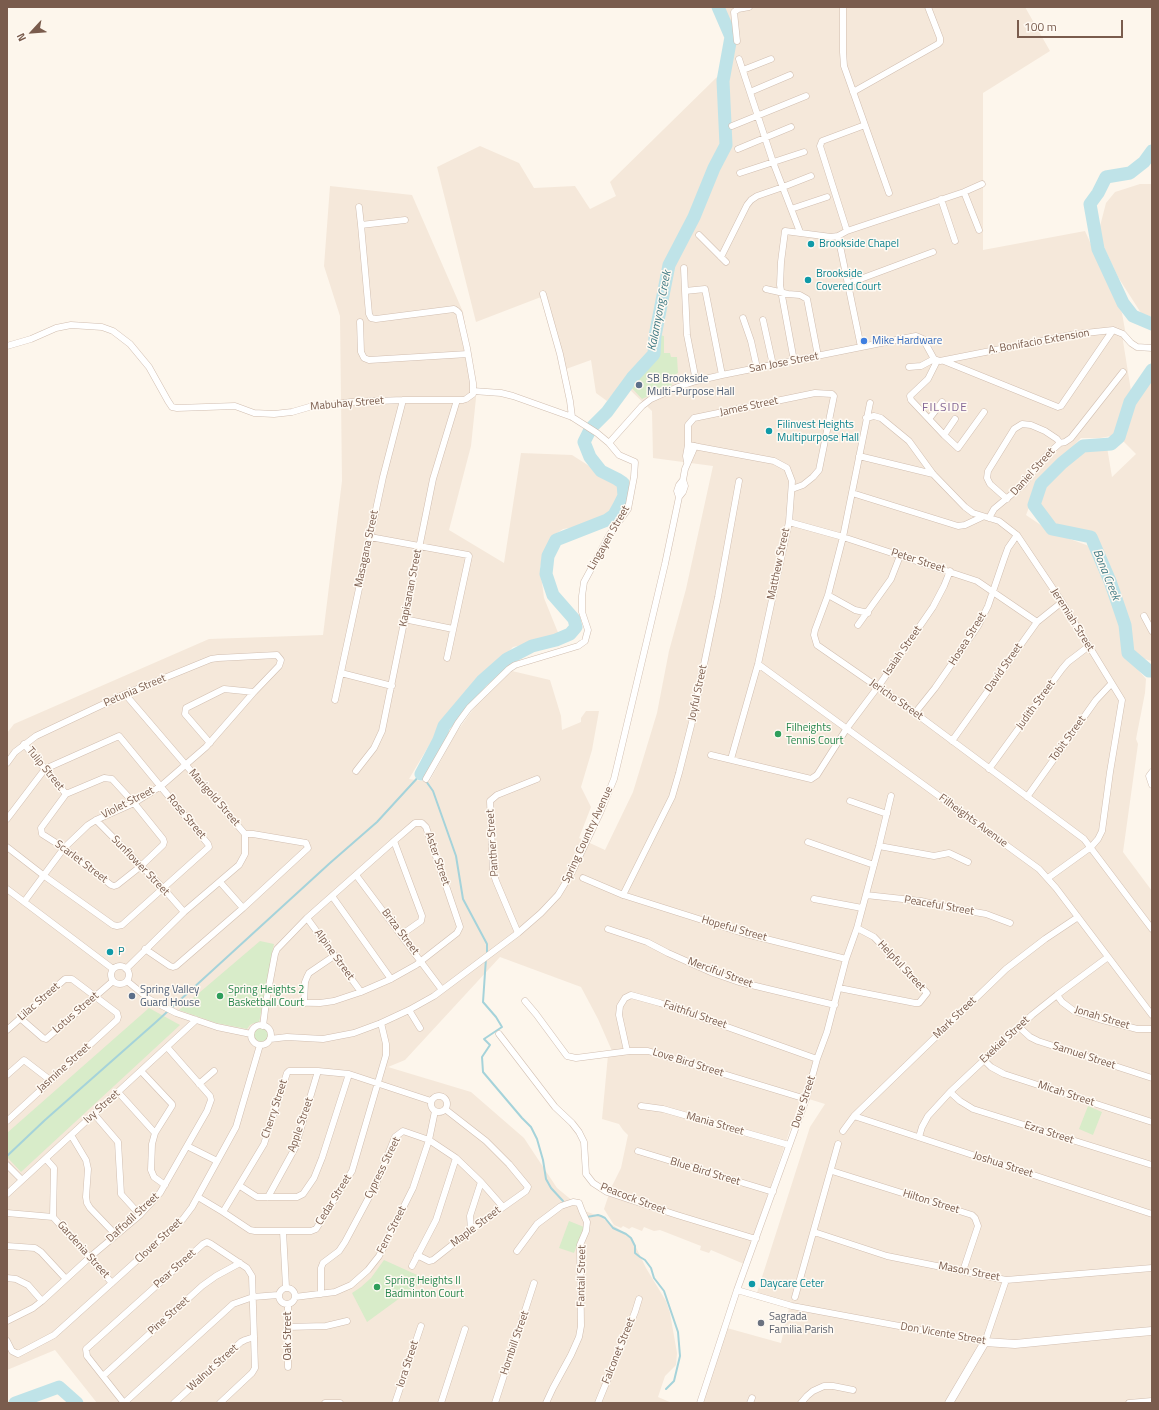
<!DOCTYPE html>
<html>
<head>
<meta charset="utf-8">
<style>
  body { margin:0 }
  #map { position:relative; width:1159px; height:1410px; overflow:hidden; background:#fdf6ec; font-family:"Titillium Web",sans-serif }
  canvas { display:block }
  .frame { position:absolute; inset:0; border:8px solid #7a5c4d; pointer-events:none }
  .north { position:absolute; left:12px; top:12px; width:40px; height:40px; -webkit-text-stroke:3px #fffaf3; paint-order:stroke; rotate:244deg; font-size:11px; font-weight:700; line-height:16px; text-align:center; color:#7a5c4d }
  .north::after { content:''; display:block; margin:auto; width:14px; height:18px; background:#7a5c4d; clip-path:polygon(50% 0,100% 100%,50% 72%,0 100%) }
  .scale { position:absolute; left:1017px; top:20px; width:106px; height:18px; box-sizing:border-box; border:2px solid #7a5c4d; border-top:0; padding-left:5px; font-size:12px; line-height:14px; white-space:nowrap; color:#7a5c4d; -webkit-text-stroke:3px #fffaf3; paint-order:stroke }
</style>
</head>
<body>
<div id="map">
<canvas width="1159" height="1410"></canvas>
<div class="frame"></div>
<div class="north">N</div>
<div class="scale">100 m</div>
</div>
<script>
const ctx = document.querySelector('canvas').getContext('2d');
ctx.lineJoin = 'round';
function fillPath(path, color) {
  ctx.fillStyle = color;
  ctx.fill(path, 'evenodd');
}
function toPath(rows) {
  const path = new Path2D();
  for (const r of rows) {
    if (r.length === 3) {
      path.moveTo(r[0] + r[2], r[1]);
      path.arc(r[0], r[1], r[2], 0, 2 * Math.PI);
      continue;
    }
    path.moveTo(r[0], r[1]);
    for (let i = 2; i < r.length; i += 2) path.lineTo(r[i], r[i + 1]);
  }
  return path;
}
function stroke(path, color, width, dash) {
  ctx.strokeStyle = color;
  ctx.lineWidth = width;
  ctx.lineCap = dash ? 'butt' : 'round';
  ctx.setLineDash(dash || []);
  ctx.stroke(path);
}
function write(font, color, halo, rows, align = 'center') {
  ctx.font = font + ' "Titillium Web",sans-serif';
  ctx.lineWidth = 3;
  ctx.setLineDash([]);
  ctx.textBaseline = 'middle';
  ctx.strokeStyle = halo;
  ctx.fillStyle = color;
  for (const [text, x, y, turn = 0] of rows) {
    ctx.save();
    ctx.translate(x, y);
    ctx.rotate((+turn || 0) * Math.PI / 180);
    ctx.textAlign = isNaN(turn) ? turn : align;
    if (halo) ctx.strokeText(text, 0, 0);
    ctx.fillText(text, 0, 0);
    ctx.restore();
  }
}
fillPath(toPath([
  [723,7,1025,7,1050,51,983,93,983,250,1085,231,1122,313,1125,330,1123,341,1131,391,1117,435,1100,438,1081,438,1039,482,1026,515,1051,532,1089,546,1114,606,1120,626,1124,653,1146,679,1145,693,1136,739,1138,744,1123,852,1152,891,1152,1403,703,1403,727,1328,781,1343,789,1308,755,1299,810,1127,825,1104,647,1049,612,1051,598,1019,581,987,500,957,405,1060,388,1067,471,1092,524,1138,557,1188,585,1211,601,1217,629,1236,633,1241,646,1268,666,1301,670,1313,677,1353,676,1365,665,1376,658,1397,672,1403,97,1403,55,1350,7,1370,7,733,14,724,209,639,323,635,342,481,340,316,324,266,330,186,412,195,463,312,476,398,471,446,449,530,504,563,521,453,572,455,622,487,616,510,582,526,563,529,550,538,540,567,544,598,559,635,554,638,513,647,444,720,409,779,429,782,456,733,484,694,512,671,550,680,561,716,562,730,581,722,581,718,586,711,599,711,592,750,581,787,591,807,579,838,605,850,633,792,657,713,669,651,686,589,713,466,653,458,652,411,628,388,656,354,663,307,670,274,724,161,730,140,726,84,731,43,731,29,729,20],
  [717,77,724,142,705,174,702,190,667,262,650,351,607,401,596,393,591,360,566,369,541,297,476,322,437,167,480,146,519,163,534,188,575,186,590,209,616,196,610,182],
  [1140,184,1152,184,1152,317,1141,313,1118,277,1098,234,1106,203,1115,192],
  [1152,377,1152,661,1137,657,1130,643,1127,630,1094,534,1054,528,1036,503,1043,484,1076,454,1107,447,1112,477,1136,454,1120,438,1131,404],
  [646,1052,801,1098,744,1264,711,1250,709,1253,700,1250,701,1246,660,1230,654,1231,644,1227,642,1231,632,1227,629,1229,623,1226,621,1228,614,1225,604,1209,611,1188,621,1168,628,1135,623,1130,619,1124,602,1119,608,1055]
]), '#f5e8da');
fillPath(toPath([
  [659,335,664,336,664,353,670,353,671,357,677,357,678,373,669,378,672,385,642,399,630,386,652,361,657,352],
  [260,941,274,944,259,1023,254,1023,250,1025,247,1029,216,1023,179,1010],
  [149,1008,180,1025,21,1172,7,1157,7,1133],
  [261,1036,9],
  [1088,1106,1102,1112,1093,1135,1079,1129],
  [569,1221,584,1227,574,1253,559,1248],
  [384,1260,426,1279,367,1322,352,1293,361,1287,371,1278]
]), '#d8ecc9');
stroke(toPath([
  [414,7,415,7],
  [486,958,483,1002,496,1017,502,1027,484,1039,490,1045,482,1057,483,1072,522,1118,531,1127,537,1139,543,1160,546,1179,551,1188,563,1201],
  [7,1156,45,1120,156,1022,330,863,377,822,421,774,433,791,456,856,463,899,487,944,487,954],
  [587,1217,598,1215,601,1216,605,1218,613,1228,626,1234,631,1238,635,1246,635,1253,640,1257,645,1260,651,1268,654,1278,664,1291,678,1332,680,1356,674,1381,666,1389]
]), '#a5d3da', 2);
stroke(toPath([
  [1152,151,1144,162,1130,173,1106,177,1098,193,1090,204,1098,249,1123,303,1133,316,1152,324],
  [1152,370,1130,402,1119,437,1111,444,1083,446,1062,463,1041,484,1034,505,1052,529,1091,537,1110,581,1125,625,1128,653,1149,671,1152,671],
  [421,774,439,740,444,726,482,681,507,659,532,646,556,640,570,634,576,627,574,619,553,595,546,574,548,556,556,540,607,520,614,515,619,506,624,496,623,483,617,479,601,471,590,457,584,442,591,428,607,412,632,378,654,354,655,336,669,265,694,217,714,168,726,145,723,81,731,37,718,7],
  [15,1403,59,1387,77,1403]
]), '#bfe3e8', 13);
const minor = toPath([
  [843,7,843,52,844,66,889,193],
  [737,41,734,12,738,9,749,7],
  [739,59,773,162,800,232],
  [743,70,771,59],
  [750,92,790,75],
  [853,92,938,44,940,42,940,38,928,7],
  [732,126,806,96],
  [738,149,791,127],
  [740,173,804,152],
  [964,192,979,230],
  [941,199,955,241],
  [359,207,361,225],
  [791,209,827,197],
  [847,231,820,146,822,141,865,125],
  [699,235,726,262],
  [838,236,861,347],
  [721,257,747,205,751,200,757,196,783,187,811,176],
  [684,268,687,335,696,381],
  [847,284,933,252],
  [766,289,788,294,800,295,807,299,818,356],
  [685,291,705,289,722,375],
  [543,294,560,354,570,401,572,417],
  [743,318,751,341,757,368],
  [763,320,773,365],
  [360,322,361,352,364,358,369,360,468,354],
  [7,346,31,339,56,328,71,325,102,327,113,331,130,344,149,367,168,401,172,407,177,408,235,406,254,413,274,414,292,412,316,405,322,406,351,402,403,400,463,400,466,399,473,394,473,383,467,348,459,313,457,311,454,309,376,319,371,318,369,314,361,225,405,220],
  [794,361,780,285,781,262,785,231,831,237,838,236,847,231,964,192,982,184],
  [937,361,928,379,910,396,911,400,944,435,958,448,984,412],
  [944,361,1058,407,1061,406,1113,330],
  [909,367,921,366,934,359],
  [870,403,843,537,828,595,815,630,814,635,817,645,915,713,1084,839,1152,929],
  [866,418,874,416,881,418,909,441,933,474,965,507,973,513,999,521,1017,535,1062,602,1122,700,1110,772,1102,831,1098,839,1091,847,1048,878],
  [929,419,942,402],
  [944,435,955,419],
  [609,443,642,406,651,399,678,387,696,381,722,375,916,336,923,339,934,359,940,361,1076,334,1113,330,1123,334,1131,343,1137,347,1152,348],
  [688,445,774,461,787,468,792,481,789,522,758,664,731,759],
  [859,456,933,474],
  [687,462,686,456,688,445,688,425,694,418,815,393,832,394,834,396,819,470,813,477,803,485,792,489],
  [852,493,958,526,965,525,982,517],
  [679,497,683,492,685,486,683,480,685,469,695,446],
  [1007,499,990,484,987,478,988,471,1014,429,1022,424,1031,425,1045,431,1057,439,1060,443],
  [989,518,994,509,1024,484,1037,466,1049,453,1060,443,1065,442,1071,438,1123,372],
  [789,522,843,537,977,581,1037,622],
  [370,537,468,555,469,556,447,658],
  [828,595,855,610,868,613],
  [1144,616,1152,631],
  [404,619,453,629],
  [858,625,891,579,900,556],
  [758,664,1039,869,1056,888,1152,1015],
  [341,673,392,686],
  [125,694,245,834,245,854,239,865,184,912,126,969],
  [335,700,383,477,403,400],
  [915,713,935,688,978,626,988,606,1004,559,1008,548,1017,535],
  [952,741,1037,622,1062,602],
  [210,743,185,714,186,708,224,689,254,692],
  [24,744,66,794],
  [711,755,811,779,817,775,847,728,880,684,933,607,944,586,950,571],
  [7,763,15,752,36,736,125,694,211,659,218,658,277,655,281,660,279,666,254,692,206,747,161,786,134,803,96,820,88,825,64,848,24,902],
  [989,769,1062,669,1068,662,1089,646],
  [356,771,374,748,382,731,433,479,457,400],
  [1152,772,1149,776,1152,785],
  [104,778,112,779,134,803,163,839,164,842,163,845,141,866,117,885,114,886,111,885,64,848,42,834,41,828,66,794,104,778],
  [426,779,458,723,469,708,509,669,515,665,578,646,585,641,588,630,582,612,582,596,584,582,610,534,628,509,634,477,635,462,619,455,609,443,597,433,572,417,513,396,501,393,473,391],
  [1027,797,1096,700,1111,684],
  [850,801,887,814],
  [7,819,45,769,119,736,208,844,209,847,122,925,117,926,113,925,43,875,7,847],
  [96,820,163,888,184,912],
  [394,841,422,916,421,921,401,935],
  [808,842,874,865],
  [879,846,934,856,949,853,968,862],
  [356,875,442,990],
  [583,878,623,895,746,934,846,959],
  [220,882,243,908],
  [7,889,113,969],
  [623,895,672,797,679,773,692,722,718,597,739,481],
  [866,895,921,901,946,907,986,914,1010,923],
  [332,896,391,979],
  [814,899,862,908],
  [307,918,361,992],
  [608,929,647,942,668,953,713,973,739,982,835,1005],
  [518,933,496,881,493,872,490,801,497,795,537,779],
  [145,949,170,966,173,967,176,966,243,908,308,848,306,843,253,834,245,834],
  [120,975,9],
  [127,981,149,999,176,1013,217,1027,251,1034],
  [839,988,915,1003,919,1003,927,993,874,937,857,928],
  [1057,995,1062,1002,1074,1011,1099,1019,1137,1029,1152,1029],
  [525,1001,536,1014,567,1056,576,1058,630,1051,648,1051,806,1099],
  [304,1003,305,982,307,977,309,973,334,956],
  [409,1010,420,1028],
  [20,1018,43,1038,46,1039,113,981],
  [261,1035,10],
  [263,1026,266,1002,275,954,277,949,307,918,394,841,415,823,422,823,426,827,460,927,457,933,416,965,391,979,361,992,334,1001,320,1003,266,1002],
  [1019,1027,1030,1037,1038,1041,1152,1078],
  [7,1030,65,979,72,979,117,1013,118,1017,117,1020,7,1121],
  [499,1034,555,1107,572,1123,579,1132,584,1142,586,1174,593,1183,607,1192,628,1199,677,1215,756,1239],
  [270,1039,287,1037,323,1039,354,1033,381,1023,409,1010,434,996,518,933,541,913,558,895,572,872,600,813,614,779,665,564,679,497,677,491,679,485,683,480],
  [627,1051,619,1015,620,1006,625,998,631,995,660,1003,817,1059],
  [984,1060,991,1067,1004,1074,1152,1122],
  [141,1071,172,1104,172,1106,155,1133,152,1144,151,1170,154,1177,165,1185],
  [7,1075,24,1060,50,1080],
  [199,1084,214,1071],
  [118,1092,155,1133],
  [950,1092,960,1101,973,1109,1152,1165],
  [439,1104,8],
  [641,1106,663,1109,789,1145],
  [94,1114,118,1142,121,1194,140,1215],
  [854,1116,1152,1214],
  [843,1131,854,1116,1006,969,1045,939,1078,917],
  [71,1135,86,1160,88,1169,86,1197,87,1203,90,1208,116,1235],
  [919,1137,922,1127,928,1116,950,1092,1032,1015,1057,995,1108,957],
  [187,1146,217,1161],
  [638,1151,773,1192],
  [46,1159,54,1168,53,1217,112,1283],
  [7,1165,22,1180],
  [832,1171,972,1215,975,1218,978,1226,963,1271],
  [240,1186,257,1197,297,1197,303,1194,314,1178,322,1158,349,1074],
  [7,1194,196,1020],
  [198,1197,223,1212,250,1230,255,1231,311,1231,316,1229,352,1171,386,1055,386,1044,381,1023],
  [268,1197,295,1148,318,1071],
  [223,1212,264,1144,287,1073,289,1071,318,1071,349,1074,431,1101],
  [7,1213,53,1217],
  [471,1230,470,1216,481,1182],
  [283,1231,286,1287],
  [814,1232,887,1256,1006,1280,1152,1268],
  [7,1246,35,1248,41,1252,66,1279],
  [517,1251,537,1224,561,1206,573,1202,579,1203,582,1211,587,1222,586,1231,580,1245,581,1326,579,1337,571,1355,553,1388,546,1403],
  [417,1255,429,1261,433,1260,471,1230,526,1191,528,1187,509,1164,486,1141,445,1109],
  [412,1266,436,1220,456,1158],
  [7,1278,16,1279,28,1285,42,1301],
  [287,1296,8],
  [737,1290,792,1306,985,1342,1006,1280],
  [321,1294,321,1268,323,1263,339,1251,345,1242,376,1184,395,1137,403,1131,429,1140,456,1158,481,1182,503,1207],
  [295,1297,335,1292,351,1285,368,1270,379,1256,413,1188,429,1140,435,1111],
  [795,1297,838,1144],
  [288,1304,288,1367],
  [7,1321,33,1308,42,1301,90,1257,140,1215,160,1193,207,1111,211,1100,210,1096,167,1047],
  [287,1327,326,1326,347,1321],
  [7,1341,12,1351,18,1354,54,1335,183,1219,192,1207,236,1127,260,1045],
  [103,1376,202,1286,216,1276,240,1263],
  [124,1403,87,1356,86,1349,203,1244,207,1242,211,1244,247,1268,252,1276,255,1368,252,1373,220,1403],
  [124,1403,233,1304,253,1297,278,1295],
  [174,1403,241,1342,245,1340,254,1337],
  [325,1403,340,1403],
  [395,1403,421,1326],
  [441,1403,465,1329],
  [495,1403,534,1283],
  [598,1403,635,1312,639,1299],
  [700,1403,737,1290,806,1099,817,1059,827,1032,846,959,857,928,879,846,891,796],
  [750,1403,752,1398],
  [801,1403,807,1396,813,1391,824,1386,833,1386,853,1390],
  [1129,1403,1152,1401]
]);
const tertiary = toPath([
  [949,1403,985,1342,1015,1344,1117,1334,1152,1331]
]);
stroke(minor, '#d1beb0', 7);
stroke(tertiary, '#d1beb0', 9);
stroke(minor, '#fff', 6);
stroke(tertiary, '#fff', 8);
for (const [x, y, r, color] of [
  [811,244,4,"#0f9aa8"],
  [808,280,4,"#0f9aa8"],
  [864,341,4,"#3f7fe0"],
  [639,385,4,"#5c6f8a"],
  [769,431,4,"#0f9aa8"],
  [778,734,4,"#2e9e5b"],
  [110,952,4,"#0f9aa8"],
  [132,996,4,"#5c6f8a"],
  [220,996,4,"#2e9e5b"],
  [752,1284,4,"#0f9aa8"],
  [377,1287,4,"#2e9e5b"],
  [761,1323,4,"#6b7280"]
]) {
  const dot = new Path2D();
  dot.arc(x, y, r, 0, 2 * Math.PI);
  ctx.fillStyle = color;
  ctx.fill(dot);
  stroke(dot, '#fffaf3', 1.5);
}
write('11px', '#0d838f', '#fffaf3', [
  ["Brookside Chapel",819,244],
  ["Brookside",816,274],
  ["Covered Court",816,287],
  ["Filinvest Heights",777,425],
  ["Multipurpose Hall",777,438],
  ["P",118,952],
  ["Daycare Ceter",760,1284]
], 'left');
write('11px', '#366cbe', '#fffaf3', [
  ["Mike Hardware",872,341]
], 'left');
write('11px', '#7a5c4d', '#fffaf3', [
  ["A. Bonifacio Extension",1039,342,-10],
  ["San Jose Street",784,363,-11],
  ["Mabuhay Street",347,404,-5],
  ["James Street",749,407,-12],
  ["Daniel Street",1033,472,-48],
  ["Lingayen Street",609,538,-60],
  ["Masagana Street",367,549,-78],
  ["Peter Street",918,561,18],
  ["Matthew Street",779,564,-78],
  ["Kapisanan Street",411,588,-79],
  ["Jeremiah Street",1072,620,58],
  ["Hosea Street",968,639,-58],
  ["Isaiah Street",903,651,-55],
  ["David Street",1004,668,-55],
  ["Petunia Street",135,691,-23],
  ["Joyful Street",698,693,-78],
  ["Jericho Street",896,700,35],
  ["Judith Street",1036,705,-54],
  ["Tobit Street",1068,739,-54],
  ["Tulip Street",45,769,51],
  ["Marigold Street",214,798,49],
  ["Violet Street",128,803,-27],
  ["Rose Street",186,817,50],
  ["Filheights Avenue",973,821,36],
  ["Spring Country Avenue",588,835,-65],
  ["Panther Street",493,843,-94],
  ["Aster Street",437,859,71],
  ["Scarlet Street",81,862,37],
  ["Sunflower Street",140,866,46],
  ["Peaceful Street",939,906,10],
  ["Hopeful Street",734,929,16],
  ["Briza Street",400,932,53],
  ["Alpine Street",334,955,54],
  ["Helpful Street",901,966,47],
  ["Merciful Street",720,973,20],
  ["Lilac Street",39,1002,-41],
  ["Lotus Street",76,1013,-41],
  ["Faithful Street",695,1015,19],
  ["Mark Street",955,1018,-44],
  ["Jonah Street",1102,1018,17],
  ["Exekiel Street",1005,1040,-43],
  ["Samuel Street",1084,1056,18],
  ["Love Bird Street",688,1063,17],
  ["Jasmine Street",64,1068,-42],
  ["Micah Street",1066,1094,18],
  ["Dove Street",804,1102,-72],
  ["Ivy Street",102,1107,-42],
  ["Cherry Street",275,1109,-72],
  ["Mania Street",715,1124,16],
  ["Apple Street",301,1125,-71],
  ["Ezra Street",1049,1133,18],
  ["Joshua Street",1003,1165,18],
  ["Cypress Street",383,1168,-64],
  ["Blue Bird Street",705,1172,17],
  ["Peacock Street",633,1199,21],
  ["Cedar Street",334,1200,-58],
  ["Hilton Street",931,1202,17],
  ["Daffodil Street",133,1218,-43],
  ["Maple Street",476,1227,-37],
  ["Fern Street",392,1230,-63],
  ["Clover Street",159,1241,-43],
  ["Gardenia Street",83,1250,48],
  ["Pear Street",175,1269,-42],
  ["Mason Street",969,1272,11],
  ["Fantail Street",582,1276,-89],
  ["Pine Street",169,1316,-42],
  ["Don Vicente Street",943,1334,10],
  ["Oak Street",288,1336,-90],
  ["Hornbill Street",515,1343,-71],
  ["Falconet Street",619,1351,-68],
  ["Iora Street",408,1364,-72],
  ["Walnut Street",213,1368,-42]
]);
write('11px', '#4e5e75', '#fffaf3', [
  ["SB Brookside",647,379],
  ["Multi-Purpose Hall",647,392],
  ["Spring Valley",140,990],
  ["Guard House",140,1003]
], 'left');
write('11px', '#27864d', '#fffaf3', [
  ["Filheights",786,728],
  ["Tennis Court",786,741],
  ["Spring Heights 2",228,990],
  ["Basketball Court",228,1003],
  ["Spring Heights II",385,1281],
  ["Badminton Court",385,1294]
], 'left');
write('11px', '#5b616d', '#fffaf3', [
  ["Sagrada",769,1317],
  ["Familia Parish",769,1330]
], 'left');
write('italic 12px', '#437c86', '#fffaf3', [
  ["Kalamyong Creek",660,311,-79],
  ["Bona Creek",1106,575,68]
]);
ctx.letterSpacing = '1px';
write('12px', '#846695', '#fffaf3', [
  ["FILSIDE",945,408]
]);
ctx.letterSpacing = '0px';
</script>
</body>
</html>
